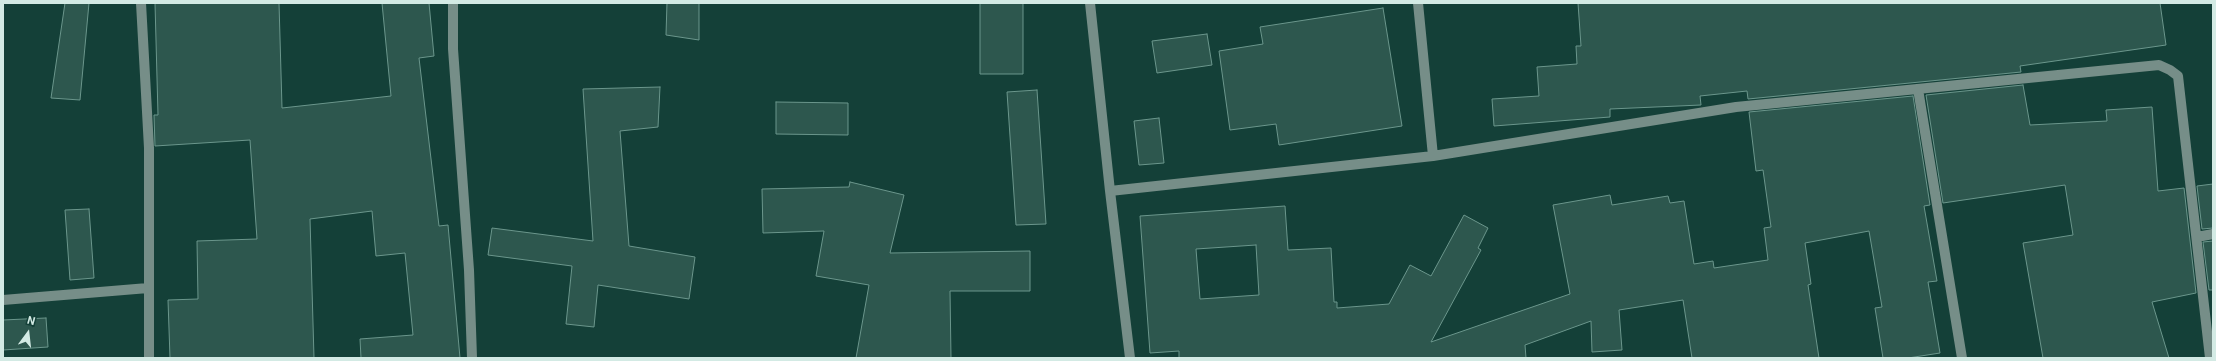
<!DOCTYPE html>
<html>
<head>
<meta charset="utf-8">
<style>
  body { margin:0 }
  #map { position:relative; width:2216px; height:361px; overflow:hidden; background:#144038; font-family:Roboto,sans-serif }
  canvas { display:block }
  .frame { position:absolute; inset:0; border:4px solid #d3eae4; pointer-events:none }
  .north { position:absolute; left:8px; top:313px; width:40px; height:40px; -webkit-text-stroke:3px #144038; paint-order:stroke; rotate:15deg; font-size:11px; font-weight:700; line-height:16px; text-align:center; color:#d3eae4 }
  .north::after { content:''; display:block; margin:auto; width:14px; height:18px; background:#d3eae4; clip-path:polygon(50% 0,100% 100%,50% 72%,0 100%) }
</style>
</head>
<body>
<div id="map">
<canvas width="2216" height="361"></canvas>
<div class="frame"></div>
<div class="north">N</div>
</div>
<script>
const ctx = document.querySelector('canvas').getContext('2d');
ctx.lineJoin = 'round';
function fillPath(path, color) {
  ctx.fillStyle = color;
  ctx.fill(path, 'evenodd');
}
function toPath(rows) {
  const path = new Path2D();
  for (const r of rows) {
    path.moveTo(r[0], r[1]);
    for (let i = 2; i < r.length; i += 2) path.lineTo(r[i], r[i + 1]);
  }
  return path;
}
function stroke(path, color, width, dash) {
  ctx.strokeStyle = color;
  ctx.lineWidth = width;
  ctx.lineCap = dash ? 'butt' : 'round';
  ctx.setLineDash(dash || []);
  ctx.stroke(path);
}
const building = toPath([
  [65,3,89,3,80,100,51,98,65,3],
  [155,3,279,3,282,108,391,96,382,3,429,3,434,56,419,58,439,226,448,225,460,358,361,358,360,339,413,335,405,253,376,256,372,211,310,219,314,358,170,358,168,300,198,299,197,241,257,239,250,140,155,146,154,115,158,115,155,3],
  [667,3,699,3,699,40,666,35,667,3],
  [980,3,1023,3,1023,74,980,74,980,3],
  [1578,3,2160,3,2166,45,2020,66,2021,72,1748,99,1747,91,1700,96,1701,105,1610,109,1610,117,1494,126,1492,99,1539,96,1537,67,1577,64,1576,46,1581,46,1578,3],
  [1383,8,1402,126,1279,145,1276,124,1230,130,1219,51,1263,44,1260,27,1383,8],
  [1207,34,1212,65,1157,73,1152,41,1207,34],
  [2023,85,2030,125,2107,121,2106,110,2152,107,2158,191,2184,188,2196,293,2152,302,2169,358,2043,358,2023,243,2073,235,2065,185,1943,203,1926,95,2023,85],
  [660,87,658,127,620,131,629,246,695,257,689,299,598,285,594,327,566,324,572,266,488,255,492,228,593,241,583,89,660,87],
  [1037,90,1046,224,1016,225,1007,92,1037,90],
  [1913,96,1930,205,1924,206,1937,281,1928,282,1940,353,1908,358,1883,358,1875,308,1882,307,1869,231,1805,243,1811,284,1808,285,1819,358,1692,358,1683,300,1619,310,1622,350,1592,352,1591,321,1525,345,1526,358,1179,358,1179,351,1150,353,1140,216,1285,206,1288,250,1331,248,1334,302,1337,302,1337,308,1389,304,1410,265,1431,276,1464,215,1488,228,1478,248,1481,250,1431,342,1570,294,1553,205,1610,195,1612,205,1668,196,1670,203,1684,201,1694,264,1713,261,1714,268,1768,260,1764,228,1771,227,1763,170,1756,171,1749,112,1913,96],
  [1256,245,1259,295,1200,299,1196,249,1256,245],
  [776,102,848,103,848,135,776,134,776,102],
  [1159,118,1164,163,1139,165,1134,121,1159,118],
  [850,182,904,195,890,253,1030,251,1030,291,950,291,951,358,856,358,869,285,816,276,824,231,763,233,762,189,849,187,850,182],
  [2213,184,2213,228,2202,229,2197,186,2213,184],
  [89,209,94,278,70,280,65,210,89,209],
  [2213,241,2213,290,2209,290,2203,242,2213,241],
  [46,318,48,347,3,350,3,320,46,318]
]);
fillPath(building, '#2d574e');
stroke(building, '#6b968c', 1);
stroke(toPath([
  [141,3,149,148,149,358],
  [453,3,453,49,469,270,472,358],
  [1090,3,1110,191],
  [1418,3,1433,156],
  [1918,89,1962,358],
  [2197,237,2213,234],
  [3,300,148,288],
  [1130,358,1110,191,1433,156,1736,107,2159,65,2170,70,2178,76,2210,358]
]), '#768e88', 10);
</script>
</body>
</html>
